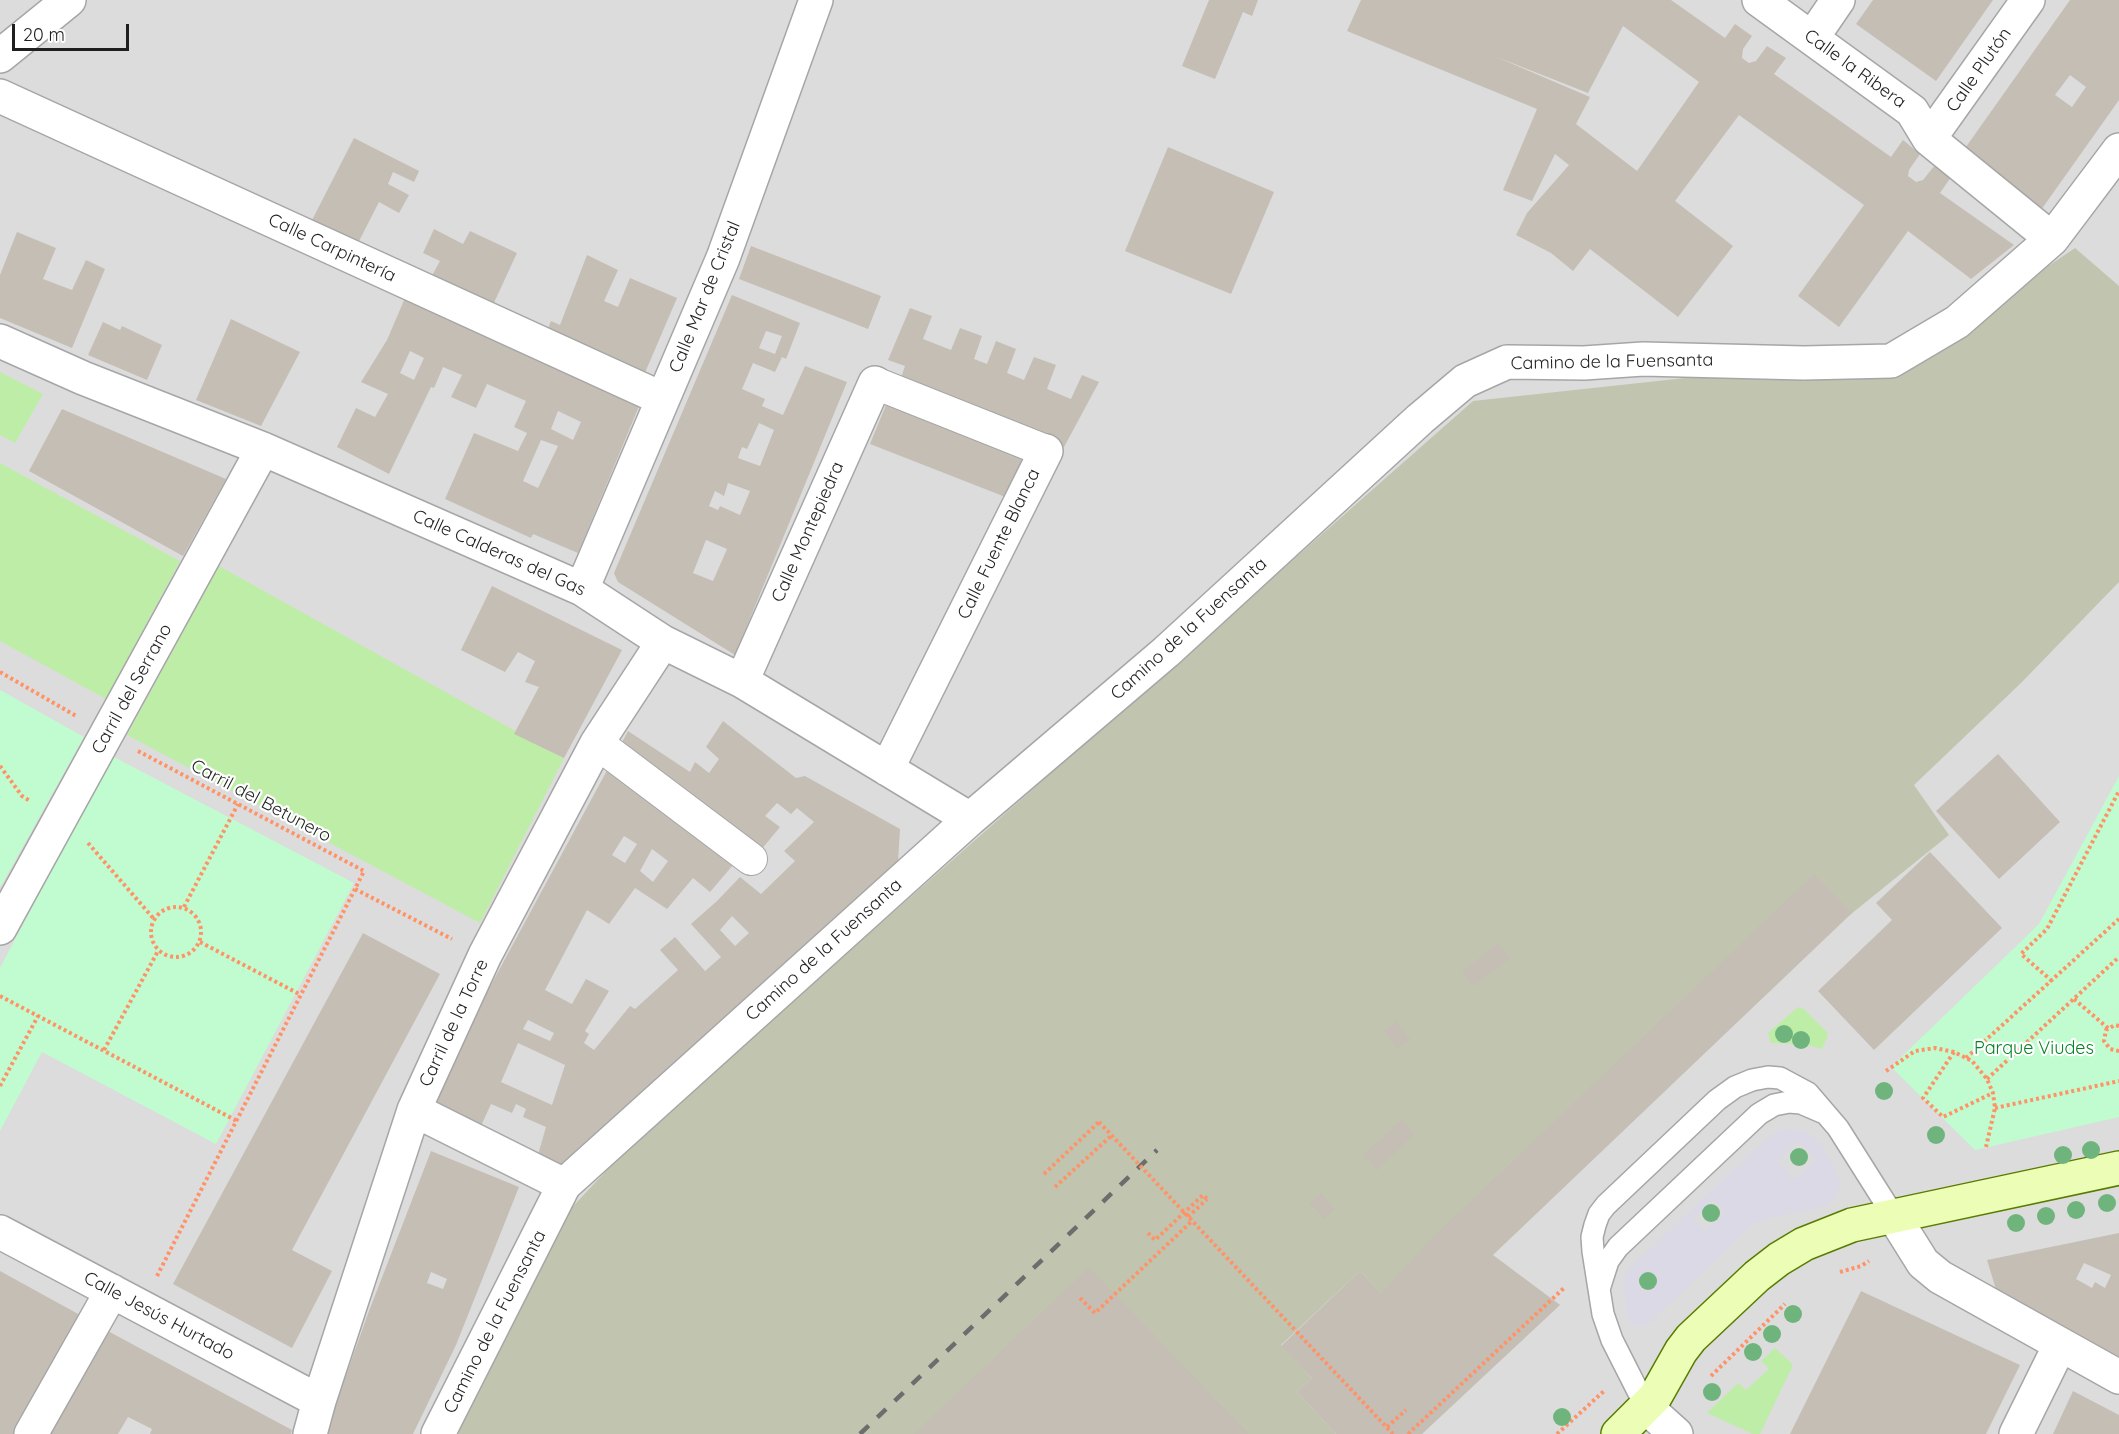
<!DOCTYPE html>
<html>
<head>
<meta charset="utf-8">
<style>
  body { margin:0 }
  #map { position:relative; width:2119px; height:1434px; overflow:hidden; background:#f0eee5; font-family:Quicksand,sans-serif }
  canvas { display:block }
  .scale { position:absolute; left:12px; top:24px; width:117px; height:27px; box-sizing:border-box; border:3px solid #1f1f1f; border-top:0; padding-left:8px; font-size:18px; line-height:21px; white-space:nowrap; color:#1f1f1f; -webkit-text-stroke:4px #fff; paint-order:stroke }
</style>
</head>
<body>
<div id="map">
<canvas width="2119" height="1434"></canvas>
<div class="scale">20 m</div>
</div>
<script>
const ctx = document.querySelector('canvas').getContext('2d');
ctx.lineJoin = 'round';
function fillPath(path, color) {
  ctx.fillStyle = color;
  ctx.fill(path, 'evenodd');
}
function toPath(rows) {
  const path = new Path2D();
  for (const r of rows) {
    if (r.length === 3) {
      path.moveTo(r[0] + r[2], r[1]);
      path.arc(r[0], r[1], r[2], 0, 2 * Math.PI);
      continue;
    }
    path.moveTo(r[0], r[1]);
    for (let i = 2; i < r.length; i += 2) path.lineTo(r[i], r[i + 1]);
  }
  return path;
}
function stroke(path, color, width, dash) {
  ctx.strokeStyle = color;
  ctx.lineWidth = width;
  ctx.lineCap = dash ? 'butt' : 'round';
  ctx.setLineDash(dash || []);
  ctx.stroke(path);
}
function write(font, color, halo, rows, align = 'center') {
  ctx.font = font + ' Quicksand,sans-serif';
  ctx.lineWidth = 4.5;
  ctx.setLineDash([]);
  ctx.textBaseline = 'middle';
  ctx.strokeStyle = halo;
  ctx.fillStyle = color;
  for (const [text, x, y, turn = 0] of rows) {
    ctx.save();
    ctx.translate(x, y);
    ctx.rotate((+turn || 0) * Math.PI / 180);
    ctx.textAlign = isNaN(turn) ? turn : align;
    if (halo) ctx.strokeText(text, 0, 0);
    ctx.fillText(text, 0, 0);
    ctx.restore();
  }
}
fillPath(toPath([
  [0,0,2119,0,2119,1434,0,1434]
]), '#dddcdc');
fillPath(toPath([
  [2075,248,2119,286,2119,582,2021,683,1914,785,1949,835,1381,1293,1360,1271,1281,1345,1312,1378,1297,1392,1336,1434,453,1434,549,1232,635,1140,1473,401,1685,378,1875,373,1952,331]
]), '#c1c5b0');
fillPath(toPath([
  [0,372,43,394,15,443,0,435],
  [0,463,180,561,106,699,0,641],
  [219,566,564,758,480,923,127,735],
  [1798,1007,1804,1009,1827,1032,1828,1035,1822,1049,1803,1044,1771,1043,1768,1033],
  [1775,1348,1793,1365,1760,1434,1753,1434,1707,1413,1738,1383,1746,1390,1769,1369,1761,1361]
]), '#beeda8');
fillPath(toPath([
  [0,690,84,737,1,886,0,885],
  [112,756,354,883,216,1144,42,1052,0,1131,0,968],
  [2119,776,2119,1117,1975,1150,1891,1067,2039,924]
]), '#c0fccf');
fillPath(toPath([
  [1783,1129,1804,1131,1820,1143,1838,1174,1840,1183,1836,1198,1823,1207,1757,1221,1649,1323,1641,1327,1631,1325,1627,1317,1624,1285,1626,1272,1768,1137],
  [1798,1141,1816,1159,1795,1180,1777,1161],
  [1714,1200,1725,1212,1705,1231,1693,1219],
  [1649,1271,1658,1281,1646,1293,1637,1283]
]), '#dbd9e6');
fillPath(toPath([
  [1209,0,1258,0,1252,16,1243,12,1215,79,1182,66],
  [1361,0,1671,0,1725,38,1735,24,1752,36,1743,49,1742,58,1749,63,1756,61,1767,46,1786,58,1774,74,1891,157,1903,140,1920,154,1909,170,1908,176,1916,182,1923,180,1935,165,1951,177,1940,193,2014,245,1971,279,1908,231,1839,327,1798,296,1864,205,1739,115,1675,201,1733,246,1678,317,1590,249,1573,271,1551,253,1516,235,1527,213,1569,165,1555,154,1532,201,1503,190,1537,109,1347,31],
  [1623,26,1699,82,1637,171,1576,124,1590,97,1494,56,1588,93],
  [1873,0,1993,0,1936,81,1856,24],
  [2070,0,2119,0,2119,100,2041,210,1961,154],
  [2070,75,2086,87,2072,107,2055,95],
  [354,138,419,171,414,182,393,172,388,184,409,195,399,213,379,202,357,245,310,224],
  [1168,147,1274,192,1231,294,1125,251],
  [434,229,463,244,470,231,517,253,492,307,429,281,440,261,423,253],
  [17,232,56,248,43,279,72,290,86,260,105,269,72,348,0,318,0,275],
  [751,246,881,296,868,329,739,279],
  [587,255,618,270,604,301,618,307,630,278,677,298,641,382,544,339,551,321,560,325],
  [732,295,800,323,786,359,782,357,775,372,753,363,742,389,765,399,762,406,783,415,805,366,847,382,735,655,618,582,614,573],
  [766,331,782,336,775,354,759,348],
  [759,423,774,430,760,466,738,458,742,447,747,449],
  [728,483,750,491,740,515,720,506,718,510,709,506,715,491,724,496],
  [706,540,727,549,713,581,693,573],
  [405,298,642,399,578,553,533,534,531,538,445,499,474,433,518,451,527,433,514,427,526,401,487,384,476,408,451,397,462,375,443,367,434,388,431,387,389,474,337,447,356,408,375,417,388,394,361,382,387,340],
  [410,351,424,358,414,380,400,373],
  [558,411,581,422,573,440,551,429],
  [541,440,558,446,538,488,523,481],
  [910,308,932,316,923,339,951,350,960,328,982,336,974,359,987,364,996,341,1016,349,1007,373,1024,380,1034,357,1056,365,1047,389,1071,399,1082,375,1099,382,1064,447,899,384,905,366,888,360],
  [231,319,300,352,261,426,196,400],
  [103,322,120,330,122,326,162,345,147,380,88,355],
  [886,405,1028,461,1008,498,870,444],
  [62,409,226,479,183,556,29,471],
  [492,586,622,650,564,758,514,734,539,687,525,682,535,661,518,652,505,672,461,650],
  [723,721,796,778,805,776,900,829,898,862,563,1166,538,1155,546,1127,523,1117,526,1109,516,1104,512,1113,491,1104,480,1128,434,1107,478,1009,611,763,739,858,710,892,693,878,667,909,635,888,609,924,587,910,545,990,572,1004,586,979,609,991,585,1031,589,1034,584,1043,594,1050,630,1006,635,1009,678,970,660,950,675,937,705,971,721,957,691,924,717,901,740,877,761,894,795,861,784,851,814,822,797,808,791,814,777,803,765,816,780,827,756,856,618,750,628,731,690,772,695,762,709,773,719,759,706,747],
  [624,836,637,844,625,863,612,855],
  [652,849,668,861,653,882,640,871],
  [732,916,749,933,735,946,720,930],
  [528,1020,554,1033,550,1041,523,1029],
  [518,1043,565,1065,552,1105,501,1082],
  [1998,754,2060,822,1999,879,1936,811],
  [1930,852,2002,928,1874,1050,1818,991,1892,920,1876,903],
  [1814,874,1852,913,1493,1255,1560,1305,1422,1434,1336,1434,1297,1392,1312,1378,1281,1346,1360,1271,1381,1293,1435,1235],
  [363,933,440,974,292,1250,332,1271,292,1348,173,1284],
  [1498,943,1510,958,1474,986,1462,972],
  [1396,1021,1410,1039,1397,1048,1384,1031],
  [1402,1119,1415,1134,1377,1170,1363,1155],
  [431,1151,519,1187,456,1345,413,1434,325,1434,369,1311],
  [431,1272,447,1279,443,1289,427,1283],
  [1321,1193,1335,1209,1324,1219,1309,1203],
  [2119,1233,2119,1360,1998,1296,1987,1260],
  [2084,1263,2111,1275,2105,1288,2095,1282,2092,1288,2076,1279],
  [1089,1267,1249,1434,914,1434],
  [0,1271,80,1315,17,1434,0,1434],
  [1861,1291,2020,1365,1986,1434,1790,1434],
  [106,1330,292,1430,291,1434,150,1434,152,1429,128,1417,118,1434,44,1434],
  [2073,1391,2119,1415,2119,1434,2053,1434]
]), '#c5beb4');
const service = toPath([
  [1600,1286,1608,1261,1618,1247,1759,1114,1774,1105,1789,1102,1801,1103,1822,1112],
  [1646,1407,1612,1340,1603,1314,1593,1251,1592,1237,1595,1225,1599,1214,1606,1205,1717,1100,1735,1087,1752,1080,1768,1077,1780,1078,1808,1093,1838,1128,1893,1215]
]);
const pedestrian = toPath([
  [875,383,1046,451],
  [597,743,751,859]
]);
const minor = toPath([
  [1759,0,1912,111,1929,139,2052,239],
  [1812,38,1838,0],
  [0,56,69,0],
  [0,96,663,399],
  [1929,139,2028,0],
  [0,341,83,378,263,449,582,589,663,642,742,681,970,819],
  [582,589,723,258,816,0],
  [742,681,875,383],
  [887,769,1046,451],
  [0,928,263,449],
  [414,1110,564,1185],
  [1893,1215,1923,1263,1940,1277,2119,1377],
  [0,1232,319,1401],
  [1646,1407,1676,1434],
  [31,1434,112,1291],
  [310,1434,319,1401,414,1110,485,955,597,743,663,642],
  [438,1434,564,1185,970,819,1166,652,1420,419,1465,381,1507,362,1584,363,1643,359,1804,363,1891,361,1957,322,2052,239,2119,150],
  [2016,1434,2060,1345]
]);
const secondary = toPath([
  [1618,1434,1655,1397,1681,1351,1691,1338,1757,1276,1779,1259,1804,1244,1852,1225,2119,1168]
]);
stroke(service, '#a6a6a6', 24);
stroke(pedestrian, '#a6a6a6', 34);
stroke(minor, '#a6a6a6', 36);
stroke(secondary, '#587c00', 36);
stroke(toPath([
  [0,672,76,716],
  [138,751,364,871,355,889,452,939],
  [0,766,22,796,30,801],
  [88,843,154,919],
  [176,932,25],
  [184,907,238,804],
  [200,942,301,995],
  [2052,981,2021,954,2047,929,2119,791],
  [0,996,237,1121],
  [2074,999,2109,1029],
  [2119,1026,2115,1025,2106,1030,2104,1041,2110,1049,2119,1051],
  [104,1050,158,951],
  [1954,1052,1923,1098,1943,1117,1993,1093],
  [1966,1058,2119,919],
  [1886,1071,1915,1051,1935,1048,1954,1052,1972,1061,1987,1079,1993,1093,1995,1108,1986,1147],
  [1987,1079,2119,957],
  [0,1086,38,1016],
  [1995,1108,2119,1081],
  [1044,1174,1099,1122],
  [1055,1187,1112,1135],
  [1188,1217,1207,1199],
  [1148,1233,1155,1240,1203,1195,1207,1199],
  [1840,1272,1861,1266,1869,1261],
  [157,1276,355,889],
  [1080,1298,1095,1313,1192,1221],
  [1711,1376,1785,1304],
  [1387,1427,1406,1410],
  [1408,1434,1565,1287],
  [1557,1434,1604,1391]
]), '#ff9267', 4, [3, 3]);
stroke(service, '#fff', 21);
stroke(pedestrian, '#fff', 32);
stroke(minor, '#fff', 33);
stroke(secondary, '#ecfdb6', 33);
stroke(toPath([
  [860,1434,1157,1150]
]), '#6d6d6d', 4.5, [12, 12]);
stroke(toPath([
  [1099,1122,1393,1434]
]), '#ff9267', 4, [3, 3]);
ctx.fillStyle = '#6fb47c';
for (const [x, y] of [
  [1784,1034],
  [1801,1040],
  [1884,1091],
  [1936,1135],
  [2091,1150],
  [2063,1155],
  [1799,1157],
  [2107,1203],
  [2076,1210],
  [1711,1213],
  [2046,1216],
  [2016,1223],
  [1648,1281],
  [1793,1314],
  [1772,1334],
  [1753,1352],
  [1712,1392],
  [1562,1417]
]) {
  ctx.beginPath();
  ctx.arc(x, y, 9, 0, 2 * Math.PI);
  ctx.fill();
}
write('18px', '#1f1f1f', '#fff', [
  ["Calle la Ribera",1855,69,36],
  ["Calle Plutón",1979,70,-55],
  ["Calle Carpintería",332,248,25],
  ["Calle Mar de Cristal",705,297,-68],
  ["Camino de la Fuensanta",1612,362,-1],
  ["Calle Montepiedra",808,532,-66],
  ["Calle Fuente Blanca",999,544,-64],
  ["Calle Calderas del Gas",499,553,24],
  ["Camino de la Fuensanta",1189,629,-42],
  ["Carril del Serrano",132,689,-61],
  ["Carril del Betunero",261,801,28],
  ["Camino de la Fuensanta",824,950,-42],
  ["Carril de la Torre",454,1023,-65],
  ["Calle Jesús Hurtado",159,1316,28],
  ["Camino de la Fuensanta",495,1322,-63]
]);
write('18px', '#068427', '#fff', [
  ["Parque Viudes",2034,1049]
]);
</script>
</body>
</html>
